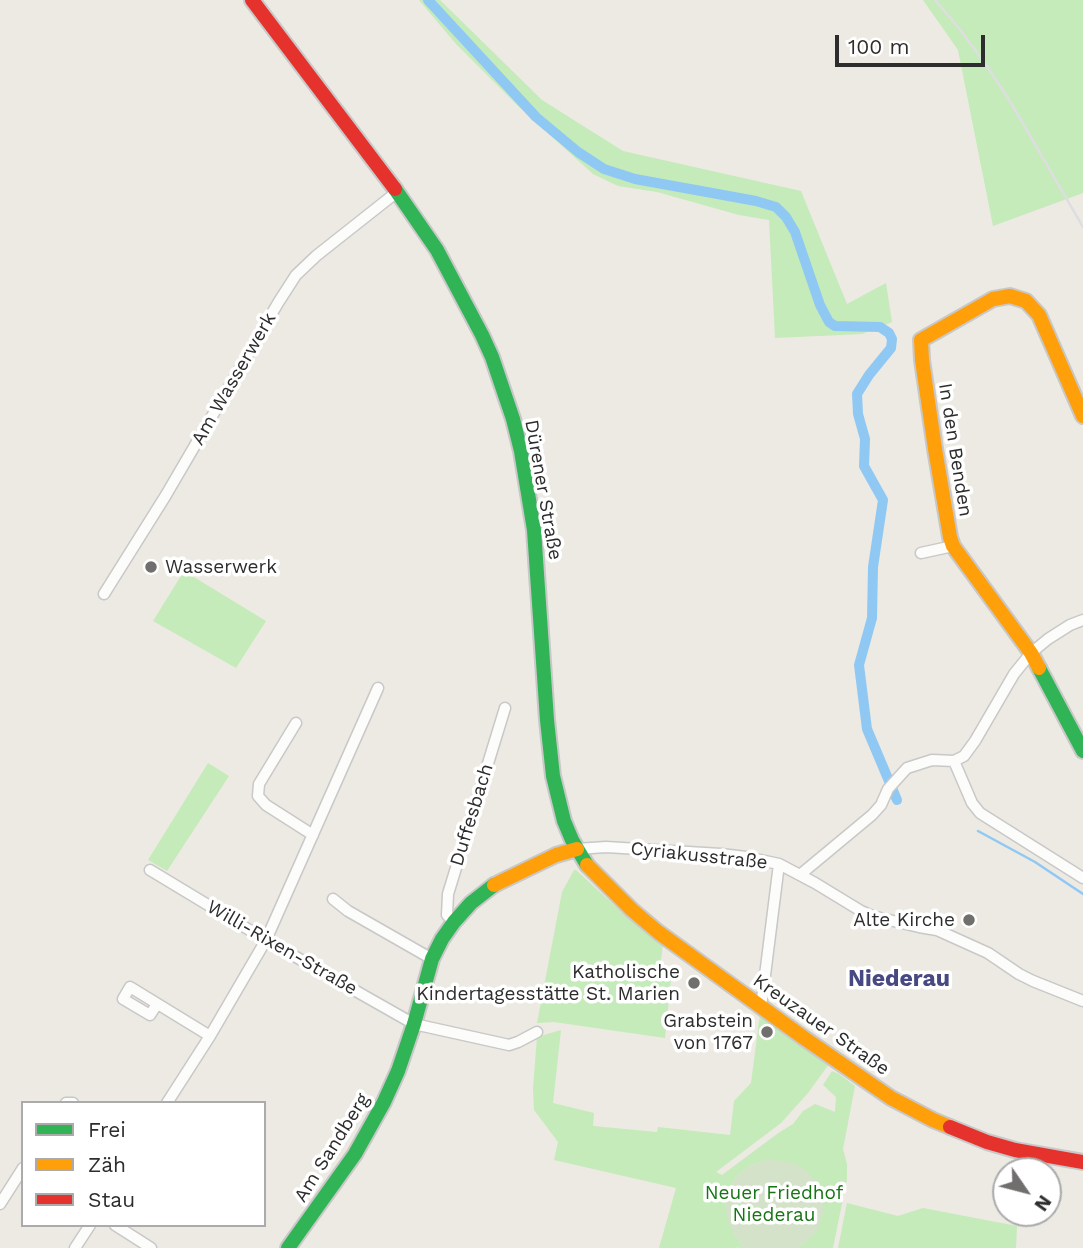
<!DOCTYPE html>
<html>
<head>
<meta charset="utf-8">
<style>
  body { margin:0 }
  #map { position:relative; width:1083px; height:1248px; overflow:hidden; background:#eceae3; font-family:"Work Sans",sans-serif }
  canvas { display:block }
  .legend { position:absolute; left:21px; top:1101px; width:245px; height:126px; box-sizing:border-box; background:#fff; border:2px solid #ababab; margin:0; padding:9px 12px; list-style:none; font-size:21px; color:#2d2d2d }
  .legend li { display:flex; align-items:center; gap:14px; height:35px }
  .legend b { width:35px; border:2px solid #ababab }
  .north { position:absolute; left:992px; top:1157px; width:70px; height:70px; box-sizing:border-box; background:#fff; border:2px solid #ababab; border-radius:50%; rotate:125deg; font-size:19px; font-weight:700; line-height:28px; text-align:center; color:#2d2d2d }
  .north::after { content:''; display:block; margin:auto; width:24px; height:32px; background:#706f6d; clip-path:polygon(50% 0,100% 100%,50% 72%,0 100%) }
  .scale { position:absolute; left:835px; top:35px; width:150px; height:32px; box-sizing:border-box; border:4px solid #2d2d2d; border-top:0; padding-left:9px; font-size:21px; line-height:24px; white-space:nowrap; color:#2d2d2d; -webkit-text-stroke:5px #fff; paint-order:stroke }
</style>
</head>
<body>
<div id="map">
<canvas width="1083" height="1248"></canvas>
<ul class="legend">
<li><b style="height:9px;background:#30b455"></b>Frei</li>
<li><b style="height:9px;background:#ff9f0a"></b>Zäh</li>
<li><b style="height:9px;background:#e5322d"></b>Stau</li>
</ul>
<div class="north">N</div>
<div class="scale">100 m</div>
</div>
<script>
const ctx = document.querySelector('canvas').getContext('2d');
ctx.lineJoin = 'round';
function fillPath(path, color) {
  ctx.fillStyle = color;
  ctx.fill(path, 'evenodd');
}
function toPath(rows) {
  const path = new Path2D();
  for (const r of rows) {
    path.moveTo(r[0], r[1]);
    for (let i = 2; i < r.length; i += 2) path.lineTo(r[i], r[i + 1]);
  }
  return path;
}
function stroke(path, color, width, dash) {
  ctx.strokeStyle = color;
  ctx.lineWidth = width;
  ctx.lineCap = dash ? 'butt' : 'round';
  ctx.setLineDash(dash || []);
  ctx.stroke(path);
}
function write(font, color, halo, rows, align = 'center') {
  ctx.font = font + ' "Work Sans",sans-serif';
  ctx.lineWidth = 7;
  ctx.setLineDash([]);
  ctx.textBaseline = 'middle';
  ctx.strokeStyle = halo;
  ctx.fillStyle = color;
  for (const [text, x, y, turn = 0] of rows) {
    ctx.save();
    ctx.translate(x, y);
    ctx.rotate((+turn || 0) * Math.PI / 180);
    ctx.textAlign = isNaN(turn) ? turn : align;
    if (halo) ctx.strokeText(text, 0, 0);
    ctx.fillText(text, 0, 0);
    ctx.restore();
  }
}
fillPath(toPath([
  [419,0,440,0,542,100,623,151,801,191,847,304,886,283,892,322,862,334,775,338,769,220,739,215,657,192,618,186,593,174,518,106,456,44],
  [923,0,1083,0,1083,193,993,226,958,50],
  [184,571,266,621,236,668,153,621],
  [208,763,229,776,167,871,148,860],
  [574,870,576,870,626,916,663,944,659,977,671,979,665,1038,554,1022,537,1023,562,892],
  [760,1014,829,1064,808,1093,781,1123,716,1172,722,1175,777,1134,793,1124,803,1111,815,1104,835,1112,836,1097,823,1085,832,1071,839,1074,855,1086,843,1149,847,1164,847,1179,833,1248,796,1248,805,1243,771,1159,749,1166,736,1177,729,1189,725,1203,734,1234,742,1244,741,1247,734,1248,659,1248,676,1188,554,1160,558,1142,534,1110,533,1089,537,1037,561,1030,553,1103,594,1113,593,1126,657,1132,658,1127,730,1135,734,1101,751,1083],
  [847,1203,898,1216,923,1208,1017,1226,1016,1248,838,1248]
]), '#c4ebb9');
fillPath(toPath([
  [770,1159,793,1163,806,1170,818,1183,823,1196,823,1214,817,1231,805,1243,796,1248,734,1248,741,1247,742,1244,734,1234,727,1219,725,1203,729,1189,736,1177,749,1166]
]), '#d4e2c9');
stroke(toPath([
  [978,831,1035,862,1083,894]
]), '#90c8f4', 2.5);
stroke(toPath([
  [428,0,536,117,578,152,604,169,635,179,756,201,776,207,786,217,795,232,820,305,829,322,835,326,880,327,889,333,892,339,891,348,869,375,857,394,858,414,865,439,864,466,883,500,873,567,872,618,859,665,867,729,897,800]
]), '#90c8f4', 10);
const street = toPath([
  [921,553,953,546],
  [104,594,166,495,278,303,296,275,316,256,397,192],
  [296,723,259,784,258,796,266,805,313,835],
  [954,761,972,803,980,813,1083,878],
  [577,849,606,847,721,854,746,857,779,864,815,883,861,911,872,916,919,927,937,930,988,953,1019,974,1033,981,1083,1001],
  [150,870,266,940,414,1024,509,1045,518,1042,537,1032],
  [801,874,872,815,881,805,888,789,907,768,932,760,954,761,964,756,975,741,1014,674,1031,653,1048,639,1070,625,1083,620],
  [333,899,348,911,432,959],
  [454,922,447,915,448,894,505,708],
  [157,1004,150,1015,123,999,130,987,210,1036],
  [761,1007,779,864],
  [66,1103,73,1103],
  [167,1103,210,1036,266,940,378,688],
  [0,1204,23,1168],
  [115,1225,151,1248],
  [75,1248,90,1225]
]);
const fast = toPath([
  [395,189,437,250,482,335,492,357,513,419,521,451,534,530,547,720,553,776,564,821,572,840,587,865],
  [1039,668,1083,751],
  [288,1248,355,1154,384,1102,398,1071,414,1024,432,959,442,939,454,922,471,903,494,885]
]);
const slow = toPath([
  [1039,668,1031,653,953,546,950,537,935,449,922,360,921,340,993,299,1010,296,1026,301,1039,315,1083,416],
  [587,865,632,910,658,932,804,1038,891,1098,933,1120,950,1127],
  [494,885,556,855,577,849]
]);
const jam = toPath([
  [252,0,395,189],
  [950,1127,987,1142,1015,1150,1083,1162]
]);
stroke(street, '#c9c8c8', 13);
stroke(fast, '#c9c8c8', 18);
stroke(slow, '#c9c8c8', 18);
stroke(jam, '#c9c8c8', 18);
stroke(street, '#fcfcfb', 10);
stroke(fast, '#30b455', 14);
stroke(slow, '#ff9f0a', 14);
stroke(jam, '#e5322d', 14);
stroke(toPath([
  [935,0,958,27,987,66,1011,103,1083,227]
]), '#dedee0', 2.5);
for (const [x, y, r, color] of [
  [151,567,7,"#706f6d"],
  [969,920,7,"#706f6d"],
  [694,983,7,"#706f6d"],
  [767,1032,7,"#706f6d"]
]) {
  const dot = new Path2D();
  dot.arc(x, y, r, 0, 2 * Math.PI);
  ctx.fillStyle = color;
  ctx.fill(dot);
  stroke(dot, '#fff', 2.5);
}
write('19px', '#2d2d2d', '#fff', [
  ["Am Wasserwerk",234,379,-60],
  ["In den Benden",955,450,81],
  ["Dürener Straße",543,490,80],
  ["Duffesbach",472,815,-73],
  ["Cyriakusstraße",699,856,6],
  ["Willi-Rixen-Straße",282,948,30],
  ["Kreuzauer Straße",821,1025,35],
  ["Am Sandberg",332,1148,-58]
]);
write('19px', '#2d2d2d', '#fff', [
  ["Wasserwerk",165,567,"left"],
  ["Alte Kirche",955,920],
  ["Katholische",680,972],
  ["Kindertagesstätte St. Marien",680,994],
  ["Grabstein",753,1021],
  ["von 1767",753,1043]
], 'right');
write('19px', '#167414', '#fff', [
  ["Neuer Friedhof",774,1193],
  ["Niederau",774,1215]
]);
write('bold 23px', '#484883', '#fff', [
  ["Niederau",899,979]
]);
</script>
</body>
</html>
